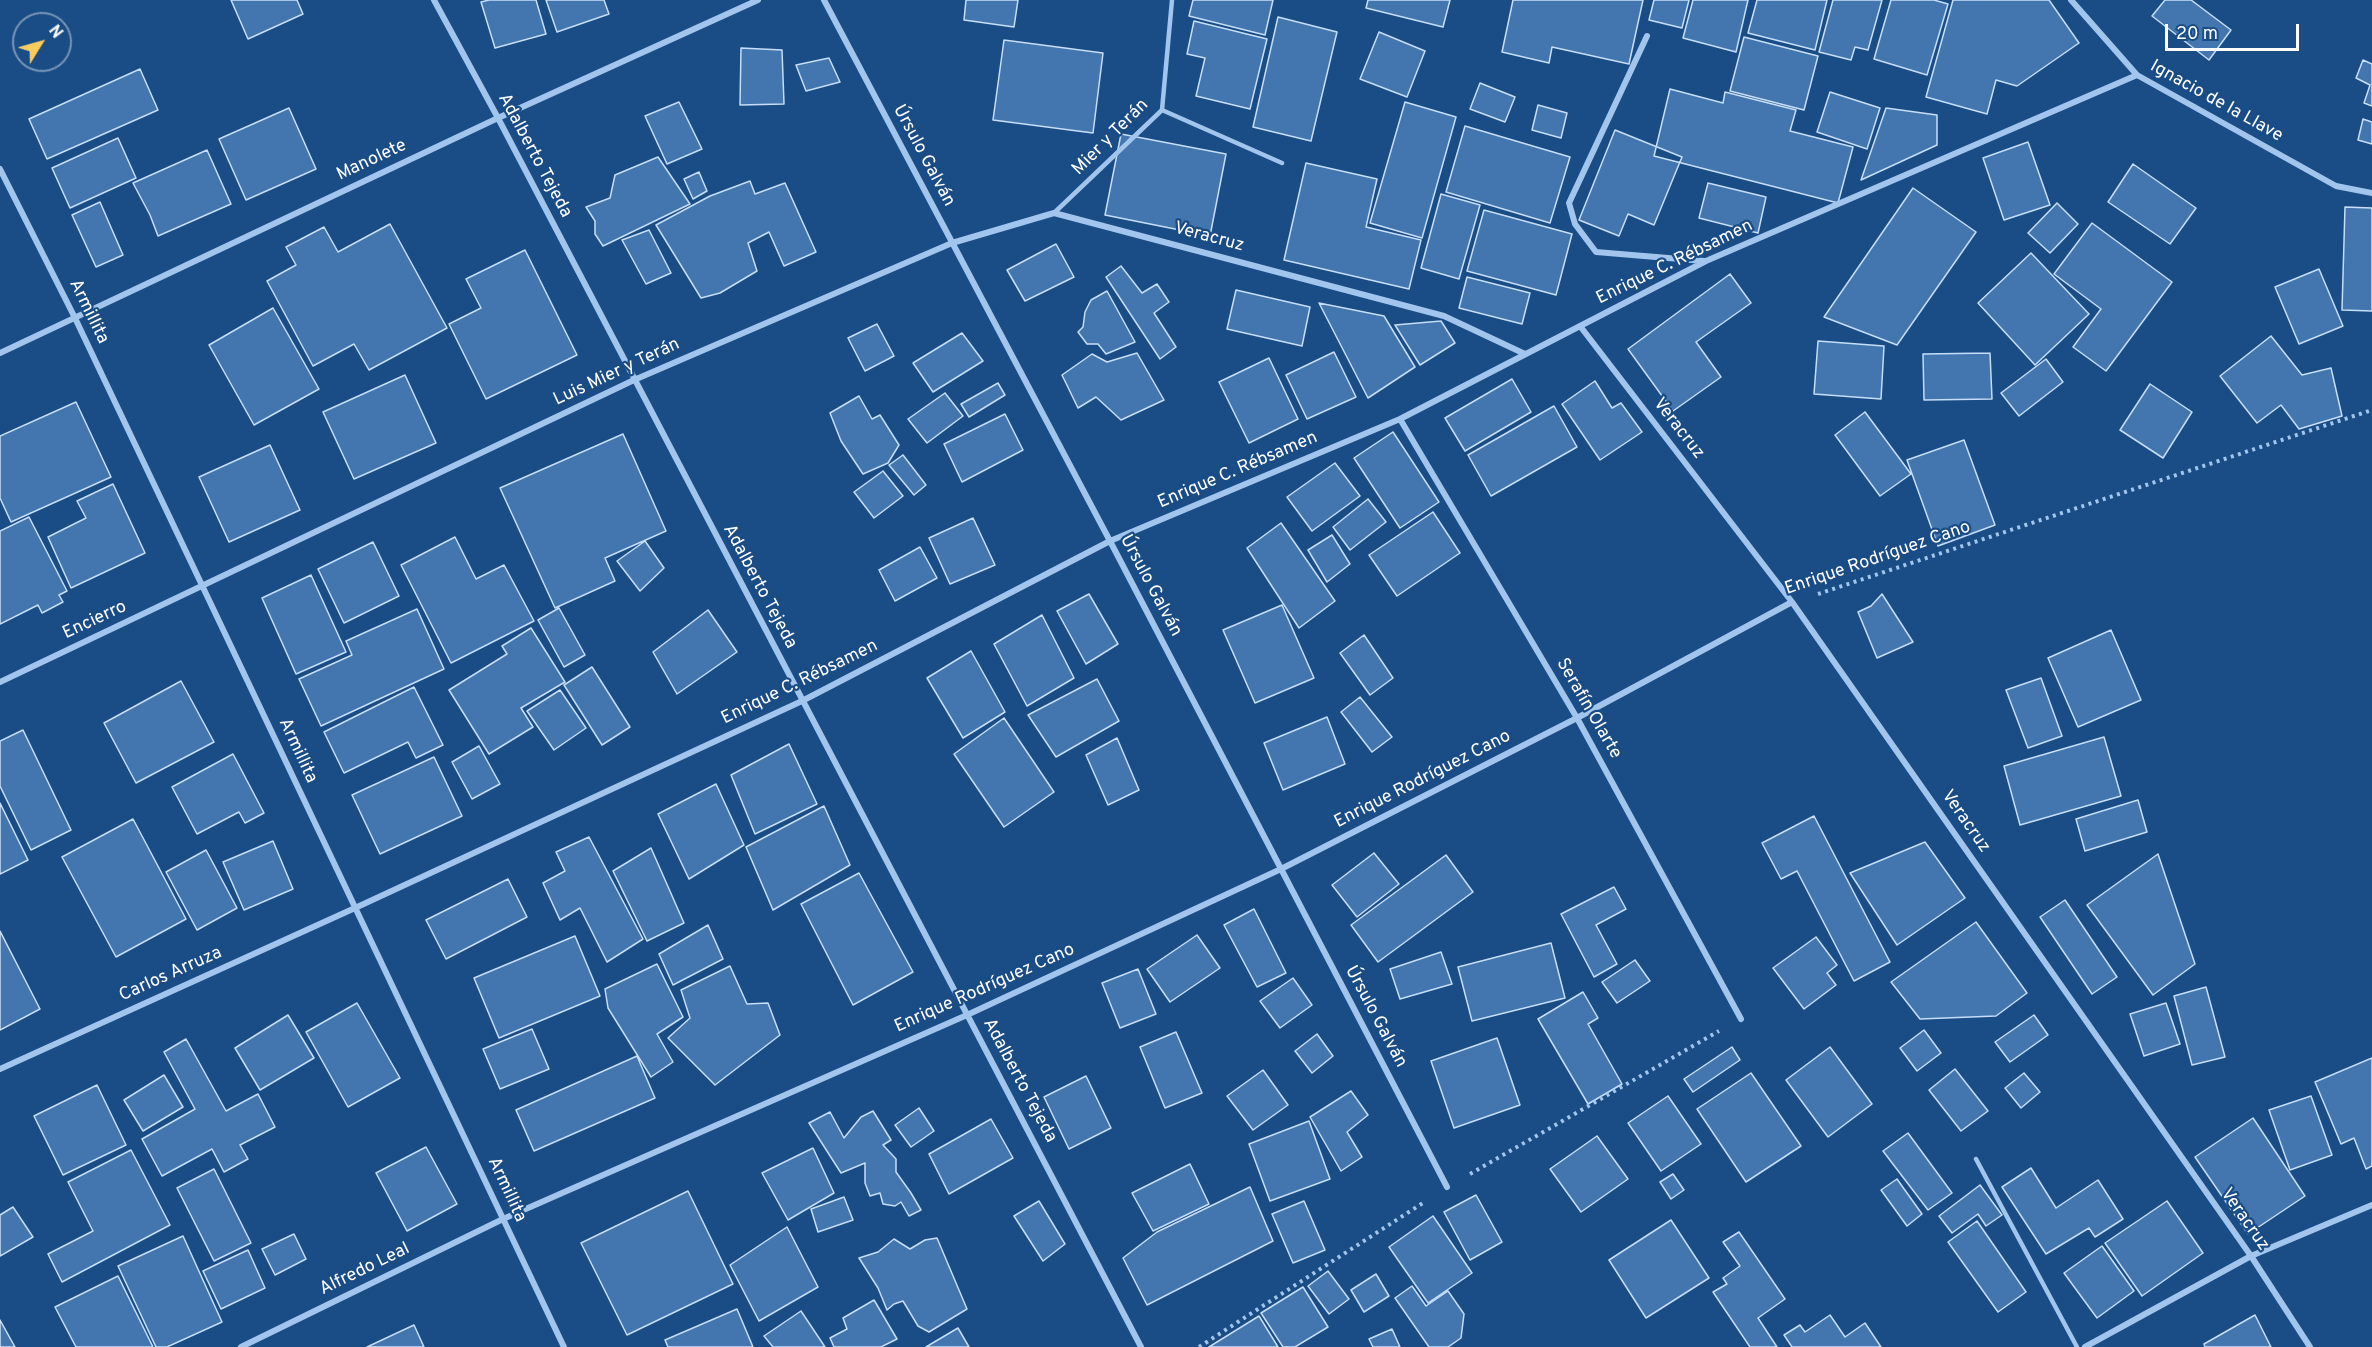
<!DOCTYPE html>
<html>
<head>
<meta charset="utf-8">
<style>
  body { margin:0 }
  #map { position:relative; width:2372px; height:1347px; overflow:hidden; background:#1a4c86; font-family:Overpass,sans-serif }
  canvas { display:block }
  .north { position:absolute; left:12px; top:12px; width:60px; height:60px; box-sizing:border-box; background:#1a4c86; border:2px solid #7694b6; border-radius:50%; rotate:53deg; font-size:16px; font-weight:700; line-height:24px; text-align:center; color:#fff }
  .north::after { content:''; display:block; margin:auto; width:21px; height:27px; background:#fecc5d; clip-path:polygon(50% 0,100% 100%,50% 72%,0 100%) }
  .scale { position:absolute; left:2165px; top:24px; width:134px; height:27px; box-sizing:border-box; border:3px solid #fff; border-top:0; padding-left:8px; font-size:18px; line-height:21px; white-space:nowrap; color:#fff; -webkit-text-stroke:4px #1a4c86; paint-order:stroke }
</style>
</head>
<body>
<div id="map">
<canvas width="2372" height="1347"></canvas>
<div class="north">N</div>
<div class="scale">20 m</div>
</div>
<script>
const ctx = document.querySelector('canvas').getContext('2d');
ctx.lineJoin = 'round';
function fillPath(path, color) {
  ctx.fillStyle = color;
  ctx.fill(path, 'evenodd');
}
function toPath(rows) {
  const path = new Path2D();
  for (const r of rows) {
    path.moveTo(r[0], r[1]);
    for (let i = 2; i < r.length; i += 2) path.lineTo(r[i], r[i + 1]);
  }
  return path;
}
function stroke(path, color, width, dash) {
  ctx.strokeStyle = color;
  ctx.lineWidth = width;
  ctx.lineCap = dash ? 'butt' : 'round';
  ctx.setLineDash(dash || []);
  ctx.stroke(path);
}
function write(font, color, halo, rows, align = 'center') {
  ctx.font = font + ' Overpass,sans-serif';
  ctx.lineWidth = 4.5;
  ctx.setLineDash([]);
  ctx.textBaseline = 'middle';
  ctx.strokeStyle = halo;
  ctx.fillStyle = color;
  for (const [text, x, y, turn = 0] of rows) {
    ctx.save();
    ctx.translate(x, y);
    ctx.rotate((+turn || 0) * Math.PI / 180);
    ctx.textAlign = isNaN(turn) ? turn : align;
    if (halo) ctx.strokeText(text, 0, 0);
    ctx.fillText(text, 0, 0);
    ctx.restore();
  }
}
const building = toPath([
  [231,0,297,0,303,14,248,39,231,0],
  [489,0,536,0,546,34,495,48,481,2,489,0],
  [546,0,604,0,609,14,557,32,546,0],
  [966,0,1018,0,1014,27,964,20,966,0],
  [1193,0,1273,0,1265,35,1189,16,1193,0],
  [1368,0,1450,0,1443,27,1366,8,1368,0],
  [1513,0,1643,0,1629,64,1552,47,1549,63,1502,52,1513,0],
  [1654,0,1689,0,1682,28,1649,20,1654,0],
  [1693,0,1748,0,1736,52,1683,38,1693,0],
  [1757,0,1827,0,1815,50,1748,33,1757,0],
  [1833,0,1882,0,1868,50,1855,47,1851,60,1819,52,1833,0],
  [1891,0,1934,0,1948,4,1927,75,1874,59,1891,0],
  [1953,0,2049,0,2079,43,2017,86,1996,80,1987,114,1926,97,1953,0],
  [2165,0,2191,0,2231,30,2209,60,2152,16,2165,0],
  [1278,17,1337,32,1311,141,1253,127,1278,17],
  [1194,21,1267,39,1250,109,1196,96,1205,58,1187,54,1194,21],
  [1379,32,1425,51,1407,97,1360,79,1379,32],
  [1744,37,1818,56,1804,110,1730,91,1744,37],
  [1004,40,1103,53,1093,133,993,120,1004,40],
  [741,48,782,50,784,104,740,105,741,48],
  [829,58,840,82,806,91,796,65,829,58],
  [2363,60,2372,64,2372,106,2364,103,2370,85,2356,78,2363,60],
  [140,69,158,110,47,159,29,119,140,69],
  [1480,83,1515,97,1505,122,1470,109,1480,83],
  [1670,89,1723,103,1725,92,1796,110,1790,131,1853,147,1838,203,1654,156,1670,89],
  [1830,92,1880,108,1867,149,1817,132,1830,92],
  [679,102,702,149,667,164,645,116,679,102],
  [1405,102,1456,117,1422,238,1370,223,1405,102],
  [1538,105,1567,113,1561,138,1532,130,1538,105],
  [289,108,316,169,246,200,219,139,289,108],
  [1886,108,1937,115,1937,145,1861,180,1886,108],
  [2363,119,2372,122,2372,144,2358,140,2363,119],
  [1465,126,1570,157,1550,223,1446,192,1465,126],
  [1615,130,1682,157,1654,225,1628,214,1619,236,1579,220,1615,130],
  [1121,134,1226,154,1210,236,1105,215,1121,134],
  [118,138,136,178,70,208,52,168,118,138],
  [2028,142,2050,205,2004,220,1983,158,2028,142],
  [207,150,231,204,158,236,150,215,133,183,207,150],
  [658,157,690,204,603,246,595,234,595,221,586,207,610,198,615,175,658,157],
  [1306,163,1377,179,1366,227,1421,240,1409,289,1284,260,1306,163],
  [2133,164,2196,208,2170,244,2108,202,2133,164],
  [699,172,707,191,693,199,684,179,699,172],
  [750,181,755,194,785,183,816,252,784,266,769,232,748,243,757,271,720,293,701,298,656,225,710,196,750,181],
  [1708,183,1766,197,1758,233,1699,218,1708,183],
  [1913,188,1976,232,1897,345,1824,317,1913,188],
  [1441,194,1480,205,1459,279,1421,268,1441,194],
  [100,202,123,255,96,267,72,215,100,202],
  [2057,203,2078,224,2050,253,2028,233,2057,203],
  [2345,207,2372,208,2372,311,2342,310,2345,207],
  [1484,210,1572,234,1556,295,1467,271,1484,210],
  [2092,223,2172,282,2106,371,2073,347,2101,309,2054,274,2092,223],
  [390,224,447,328,369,370,354,344,313,366,267,281,296,265,286,247,324,227,338,252,390,224],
  [649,230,671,273,646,284,622,240,649,230],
  [1056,244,1074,277,1025,301,1007,270,1056,244],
  [525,250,577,355,486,399,449,324,481,308,466,279,525,250],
  [2031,253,2089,314,2035,365,1978,303,2031,253],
  [1121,266,1142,293,1157,284,1169,302,1154,313,1176,347,1160,359,1106,277,1121,266],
  [2319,269,2343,326,2299,344,2275,287,2319,269],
  [1730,274,1751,303,1696,342,1721,377,1673,411,1628,349,1730,274],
  [1467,277,1530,293,1522,324,1459,308,1467,277],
  [1236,290,1310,307,1302,346,1227,329,1236,290],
  [1107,291,1135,342,1106,354,1098,344,1087,344,1078,332,1083,327,1085,312,1091,300,1107,291],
  [1319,303,1384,316,1415,367,1368,398,1319,303],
  [273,308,319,389,254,425,209,345,273,308],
  [1441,321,1455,343,1420,365,1395,325,1441,321],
  [877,324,894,356,865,371,848,338,877,324],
  [962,333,983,361,933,392,913,363,962,333],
  [2271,336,2302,375,2331,368,2342,416,2299,429,2281,405,2257,423,2220,376,2271,336],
  [1818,341,1884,346,1881,399,1814,394,1818,341],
  [1334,352,1356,397,1307,419,1286,375,1334,352],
  [1137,353,1164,400,1121,420,1096,397,1078,408,1062,375,1092,354,1107,362,1137,353],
  [1990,353,1992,399,1924,400,1923,354,1990,353],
  [1269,358,1298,419,1249,443,1219,382,1269,358],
  [2046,359,2063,382,2019,416,2001,393,2046,359],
  [405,375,436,443,354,479,323,412,405,375],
  [1512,379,1531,412,1465,451,1445,418,1512,379],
  [1595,381,1612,408,1621,403,1642,432,1600,460,1562,404,1595,381],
  [998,383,1005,395,969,417,961,404,998,383],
  [2150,384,2192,412,2163,458,2120,430,2150,384],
  [945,393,963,416,927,443,908,419,945,393],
  [859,396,872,419,880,415,899,445,888,463,863,474,841,441,830,413,859,396],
  [76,402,111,477,11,522,0,498,0,436,76,402],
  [1554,406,1577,447,1491,496,1468,455,1554,406],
  [1865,412,1911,474,1880,496,1835,435,1865,412],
  [1005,414,1023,450,962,482,944,444,1005,414],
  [1393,432,1439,502,1400,528,1354,458,1393,432],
  [623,434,666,531,605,558,615,581,555,608,500,488,623,434],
  [1964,440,1995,525,1938,546,1907,460,1964,440],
  [270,445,300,510,229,542,199,477,270,445],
  [903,455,926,485,914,495,889,465,903,455],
  [1335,463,1360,496,1312,531,1287,497,1335,463],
  [883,471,903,496,874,518,854,492,883,471],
  [113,484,145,553,71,588,48,537,86,518,77,501,113,484],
  [1368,499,1386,522,1350,550,1333,527,1368,499],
  [1433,512,1460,553,1397,596,1369,555,1433,512],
  [29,517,67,591,59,595,63,602,42,613,38,605,0,624,0,531,29,517],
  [973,518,995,565,950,584,929,538,973,518],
  [1281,523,1335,601,1299,628,1247,548,1281,523],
  [1332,535,1350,564,1327,582,1308,550,1332,535],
  [455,537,476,579,504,565,534,621,451,663,401,565,455,537],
  [645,541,664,568,640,591,617,561,645,541],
  [373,542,399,596,344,623,318,569,373,542],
  [920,547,937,578,895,601,879,570,920,547],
  [311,575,346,652,296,674,262,598,311,575],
  [1089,594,1118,644,1086,664,1057,611,1089,594],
  [1882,594,1913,642,1877,658,1858,612,1871,606,1882,594],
  [1282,605,1314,678,1255,703,1223,630,1282,605],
  [559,608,585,655,564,667,538,620,559,608],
  [417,609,444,669,321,726,299,679,352,655,346,641,417,609],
  [708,610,737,652,677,694,653,652,708,610],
  [1042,615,1074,678,1027,706,994,644,1042,615],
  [531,628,565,682,521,708,533,727,489,754,449,690,507,654,502,646,531,628],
  [2111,630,2141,700,2078,727,2048,658,2111,630],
  [1364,635,1393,678,1370,695,1340,653,1364,635],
  [971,651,1005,712,963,738,927,678,971,651],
  [592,667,630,727,602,745,564,685,592,667],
  [2041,678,2062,736,2028,748,2006,690,2041,678],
  [1097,679,1119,721,1056,757,1028,715,1097,679],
  [181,681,214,742,136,783,104,723,181,681],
  [414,687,443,745,416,758,408,742,344,773,324,732,414,687],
  [560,690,586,728,554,750,527,711,560,690],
  [1360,697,1392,737,1372,752,1341,712,1360,697],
  [1327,717,1345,764,1283,790,1264,743,1327,717],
  [1004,718,1054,792,1004,827,954,754,1004,718],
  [23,730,71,830,31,850,0,786,0,741,23,730],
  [2104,737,2121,796,2020,825,2004,766,2104,737],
  [1117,738,1139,790,1108,805,1086,755,1117,738],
  [789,744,817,804,755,834,731,775,789,744],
  [479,746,500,784,472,799,452,762,479,746],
  [233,754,264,813,245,823,239,812,197,834,172,787,233,754],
  [434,757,462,816,380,854,352,795,434,757],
  [716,784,744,845,689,879,658,814,716,784],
  [2138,800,2147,832,2085,851,2076,819,2138,800],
  [0,803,28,860,0,874,0,803],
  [824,806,850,865,773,910,746,847,824,806],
  [1814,816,1890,962,1854,981,1797,871,1781,879,1762,843,1814,816],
  [133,819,186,919,116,957,62,857,133,819],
  [589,837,643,939,607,962,580,908,560,920,543,883,565,871,556,852,589,837],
  [273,841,293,889,244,910,223,862,273,841],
  [1925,842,1965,898,1897,945,1850,873,1925,842],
  [651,848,684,923,647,941,613,871,651,848],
  [206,850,237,908,197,930,166,872,206,850],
  [1374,853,1399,884,1357,917,1332,885,1374,853],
  [2158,854,2195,964,2153,995,2087,905,2158,854],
  [1446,855,1473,892,1378,962,1351,925,1446,855],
  [859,873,913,972,853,1005,801,904,859,873],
  [508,879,527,917,446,959,426,920,508,879],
  [1614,887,1626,909,1596,925,1617,964,1594,977,1561,914,1614,887],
  [2065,900,2117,977,2092,994,2040,917,2065,900],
  [1254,909,1286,973,1257,987,1224,925,1254,909],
  [1976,922,2027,993,1996,1016,1920,1019,1891,982,1976,922],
  [708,925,723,959,673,985,659,954,708,925],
  [0,931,40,1009,0,1030,0,931],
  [1197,935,1220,968,1170,1002,1147,969,1197,935],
  [575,936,600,996,499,1038,474,978,575,936],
  [1816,937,1837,965,1827,973,1836,985,1804,1009,1773,968,1816,937],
  [1551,943,1565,998,1472,1021,1458,967,1551,943],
  [1441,952,1452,984,1400,999,1390,969,1441,952],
  [1635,960,1650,981,1617,1003,1602,982,1635,960],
  [657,964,683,1017,657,1034,673,1062,651,1077,608,1008,605,989,657,964],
  [730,966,747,1004,768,1003,780,1035,715,1085,668,1038,690,1018,681,990,730,966],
  [1138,969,1156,1014,1120,1028,1102,983,1138,969],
  [1293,978,1312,1005,1280,1028,1260,1001,1293,978],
  [2206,987,2225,1057,2192,1065,2174,996,2206,987],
  [1583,992,1598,1018,1588,1024,1622,1084,1588,1104,1538,1019,1583,992],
  [357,1003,400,1078,348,1107,306,1032,357,1003],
  [2166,1003,2180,1044,2144,1056,2130,1014,2166,1003],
  [288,1015,314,1058,260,1090,235,1048,288,1015],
  [2034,1015,2048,1035,2010,1062,1995,1042,2034,1015],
  [532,1029,549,1069,500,1089,483,1049,532,1029],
  [1924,1030,1941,1053,1917,1071,1900,1048,1924,1030],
  [1176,1032,1202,1093,1165,1108,1140,1047,1176,1032],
  [1317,1034,1333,1056,1312,1073,1295,1051,1317,1034],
  [1497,1038,1520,1105,1454,1128,1431,1061,1497,1038],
  [186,1039,226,1111,258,1094,275,1127,240,1145,248,1159,224,1172,212,1149,162,1176,142,1139,195,1109,164,1052,186,1039],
  [1732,1047,1740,1060,1693,1092,1684,1079,1732,1047],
  [1830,1047,1872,1104,1828,1137,1786,1080,1830,1047],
  [637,1056,655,1098,534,1151,516,1110,637,1056],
  [2372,1058,2372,1166,2366,1169,2354,1138,2341,1144,2315,1082,2372,1058],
  [1955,1069,1988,1111,1961,1131,1929,1090,1955,1069],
  [1263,1070,1288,1105,1253,1130,1227,1096,1263,1070],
  [1751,1073,1801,1146,1746,1182,1697,1109,1751,1073],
  [2024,1073,2040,1092,2021,1108,2005,1088,2024,1073],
  [164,1075,183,1107,143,1131,124,1100,164,1075],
  [1086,1076,1111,1128,1069,1149,1044,1097,1086,1076],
  [97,1085,126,1145,63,1175,34,1116,97,1085],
  [1351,1091,1368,1115,1347,1132,1362,1157,1341,1171,1310,1117,1351,1091],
  [1668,1096,1701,1144,1661,1171,1628,1123,1668,1096],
  [2311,1096,2332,1155,2290,1170,2269,1110,2311,1096],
  [919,1108,934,1131,911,1147,895,1125,919,1108],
  [873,1111,891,1140,883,1145,896,1159,896,1172,911,1193,921,1210,909,1216,901,1202,895,1206,883,1204,880,1193,870,1196,865,1183,865,1163,841,1173,809,1123,830,1112,844,1138,861,1117,873,1111],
  [2253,1118,2305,1196,2248,1234,2195,1157,2253,1118],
  [991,1119,1013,1158,949,1194,929,1154,991,1119],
  [1309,1121,1330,1179,1270,1201,1249,1144,1309,1121],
  [1908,1133,1952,1193,1928,1210,1883,1151,1908,1133],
  [1597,1136,1628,1179,1581,1212,1550,1169,1597,1136],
  [426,1147,457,1204,407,1231,376,1173,426,1147],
  [813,1148,834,1193,788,1220,762,1173,813,1148],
  [131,1150,170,1225,62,1282,48,1254,93,1231,68,1182,131,1150],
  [1190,1164,1209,1204,1153,1231,1132,1193,1190,1164],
  [2031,1168,2056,1208,2098,1180,2123,1219,2095,1237,2089,1228,2046,1254,2002,1187,2031,1168],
  [214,1169,251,1243,214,1261,177,1188,214,1169],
  [1673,1174,1684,1190,1671,1199,1660,1182,1673,1174],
  [1897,1179,1922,1214,1907,1226,1881,1190,1897,1179],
  [1980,1185,2002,1215,1986,1226,1978,1214,1952,1233,1939,1216,1980,1185],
  [1250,1187,1273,1241,1147,1305,1123,1258,1157,1232,1250,1187],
  [688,1191,733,1284,627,1335,581,1243,688,1191],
  [1476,1195,1502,1242,1470,1260,1444,1212,1476,1195],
  [844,1197,853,1220,818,1232,811,1209,844,1197],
  [1039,1201,1065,1244,1043,1261,1014,1216,1039,1201],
  [1304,1201,1325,1250,1293,1263,1272,1214,1304,1201],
  [2167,1201,2203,1253,2142,1296,2105,1243,2167,1201],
  [13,1207,33,1237,0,1256,0,1215,13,1207],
  [1433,1216,1472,1273,1428,1303,1389,1247,1433,1216],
  [1671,1220,1709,1278,1646,1318,1609,1260,1671,1220],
  [1977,1221,2026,1292,1998,1312,1948,1242,1977,1221],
  [787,1227,818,1287,759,1321,730,1265,787,1227],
  [1739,1232,1785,1299,1758,1318,1777,1347,1750,1347,1713,1292,1727,1284,1723,1278,1740,1266,1723,1242,1739,1232],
  [294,1234,306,1259,275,1275,262,1249,294,1234],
  [183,1236,222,1322,167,1347,156,1347,118,1266,183,1236],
  [937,1238,967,1309,929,1332,918,1326,903,1301,894,1304,887,1310,878,1288,859,1258,878,1252,894,1239,910,1249,925,1240,937,1238],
  [2102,1246,2134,1291,2097,1318,2064,1273,2102,1246],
  [248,1250,265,1288,221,1309,203,1271,248,1250],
  [1328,1271,1349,1299,1329,1314,1308,1286,1328,1271],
  [1376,1274,1389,1296,1364,1312,1351,1290,1376,1274],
  [118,1276,153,1347,76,1347,55,1307,118,1276],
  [1412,1286,1426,1306,1448,1291,1464,1314,1461,1338,1448,1347,1429,1347,1395,1298,1412,1286],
  [1303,1287,1328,1327,1295,1347,1283,1347,1261,1313,1303,1287],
  [874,1300,897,1339,881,1347,834,1347,830,1338,847,1329,843,1318,874,1300],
  [737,1309,753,1347,668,1347,665,1340,737,1309],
  [801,1311,825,1347,773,1347,764,1336,801,1311],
  [1830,1315,1845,1337,1865,1323,1881,1347,1792,1347,1784,1335,1800,1325,1805,1332,1830,1315],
  [2255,1315,2271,1347,2205,1347,2204,1344,2255,1315],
  [1259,1316,1278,1347,1209,1347,1259,1316],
  [0,1320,15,1347,0,1347,0,1320],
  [414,1325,424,1347,367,1347,414,1325],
  [958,1328,969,1347,926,1347,936,1341,958,1328],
  [1392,1329,1400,1347,1373,1347,1369,1339,1392,1329]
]);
fillPath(building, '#4376af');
stroke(building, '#c6def9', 1.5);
stroke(toPath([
  [1818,594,2372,410],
  [1470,1174,1719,1031],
  [1199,1347,1426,1201]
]), '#a1c5ec', 4, [3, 4.5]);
stroke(toPath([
  [1162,110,1282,163],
  [1054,213,1162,110,1172,0],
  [1976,1159,2077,1347]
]), '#a1c5ec', 4.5);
stroke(toPath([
  [434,0,498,118,1141,1347],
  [824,0,1110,541,1447,1187],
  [2071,0,2137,75,2336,186,2372,193],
  [1647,36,1569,203,1575,224,1596,252,1704,261],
  [0,169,75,318,564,1347],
  [1580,326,1792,602,2251,1256,2310,1347],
  [0,353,498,118,758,0],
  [1400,419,1577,718,1741,1019],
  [0,682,634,380,952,243,1054,213,1444,316,1525,354],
  [0,1069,355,908,802,701,1110,541,1400,419,1706,261,2137,75],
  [241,1347,503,1219,967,1015,1281,869,1577,718,1792,602],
  [2085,1347,2251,1256,2372,1205]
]), '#a1c5ec', 6);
write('18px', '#fff', '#1a4c86', [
  ["Ignacio de la Llave",2216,102,29],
  ["Mier y Terán",1111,138,-45],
  ["Adalberto Tejeda",534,156,62],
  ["Úrsulo Galván",923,156,62],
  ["Manolete",372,161,-25],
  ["Veracruz",1209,238,15],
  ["Enrique C. Rébsamen",1675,263,-26],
  ["Armillita",88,312,64],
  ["Luis Mier y Terán",617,373,-25],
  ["Veracruz",1678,429,52],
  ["Enrique C. Rébsamen",1238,471,-23],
  ["Enrique Rodríguez Cano",1878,559,-19],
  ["Úrsulo Galván",1150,586,62],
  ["Adalberto Tejeda",759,587,62],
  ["Encierro",95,621,-25],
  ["Enrique C. Rébsamen",800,683,-26],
  ["Serafín Olarte",1588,709,60],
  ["Armillita",297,751,65],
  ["Enrique Rodríguez Cano",1423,780,-27],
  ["Veracruz",1965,822,55],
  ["Carlos Arruza",171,975,-24],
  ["Enrique Rodríguez Cano",985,989,-24],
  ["Úrsulo Galván",1375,1017,62],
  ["Adalberto Tejeda",1019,1081,62],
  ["Armillita",506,1190,65],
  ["Veracruz",2244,1220,55],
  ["Alfredo Leal",365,1270,-26]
]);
</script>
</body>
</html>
